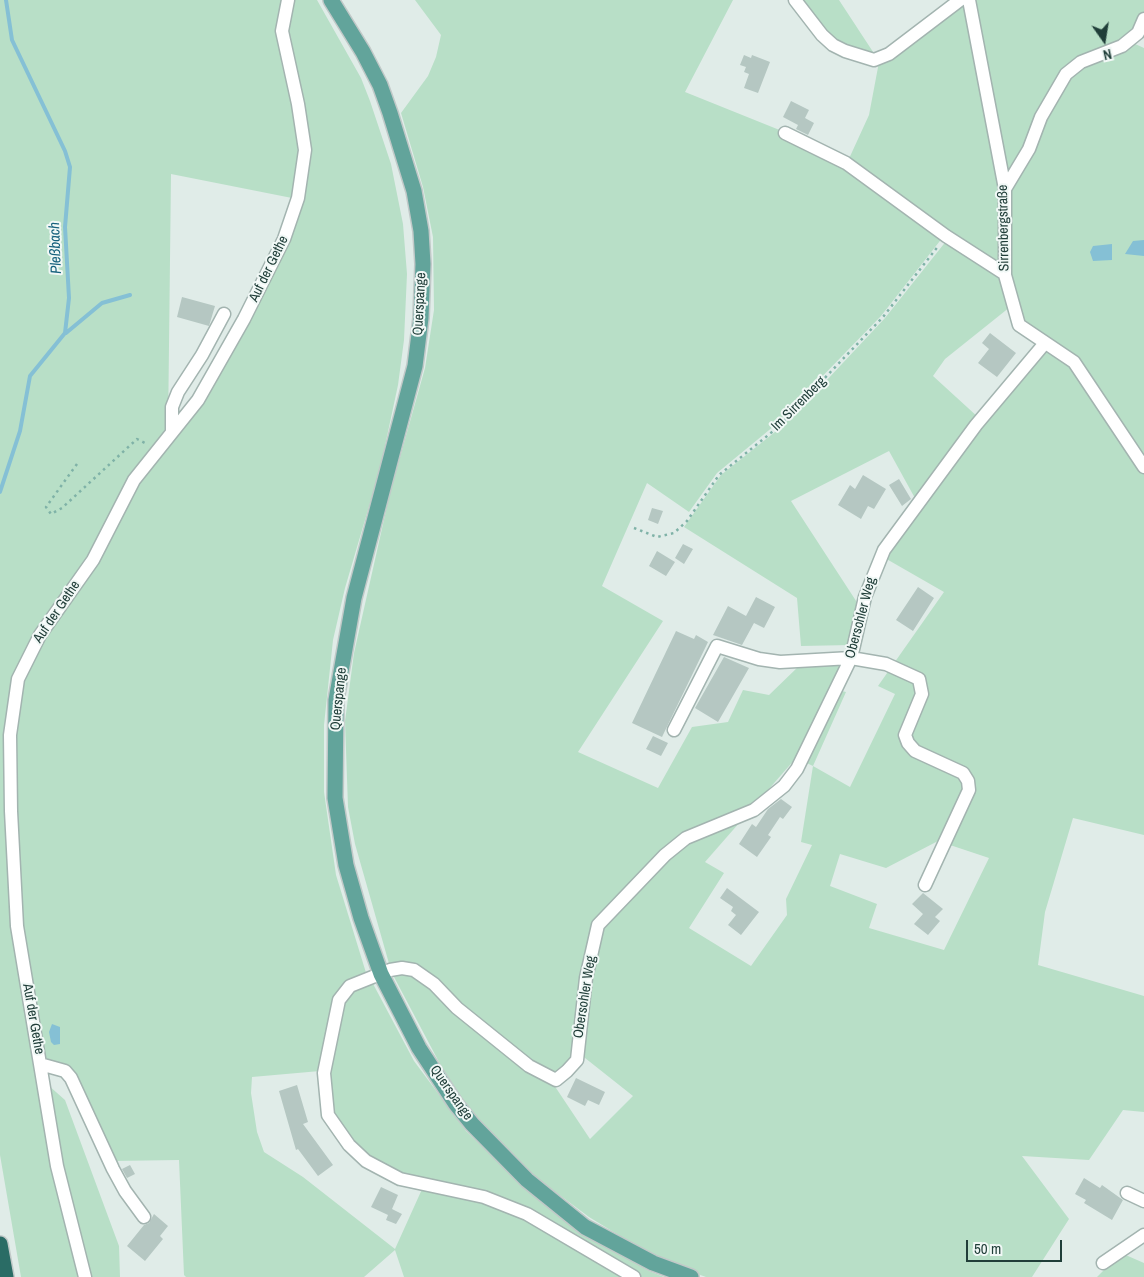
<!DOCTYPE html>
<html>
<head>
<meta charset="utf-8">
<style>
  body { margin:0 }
  #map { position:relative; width:1144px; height:1277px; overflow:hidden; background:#e0ece8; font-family:"Archivo Narrow",sans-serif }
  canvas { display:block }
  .north { position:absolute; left:1079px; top:15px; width:50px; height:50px; -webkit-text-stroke:4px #f1f8f6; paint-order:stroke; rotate:167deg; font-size:14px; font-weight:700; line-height:20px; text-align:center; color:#203e39 }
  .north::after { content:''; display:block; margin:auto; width:18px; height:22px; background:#203e39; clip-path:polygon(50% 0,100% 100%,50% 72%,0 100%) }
  .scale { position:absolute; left:966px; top:1240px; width:96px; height:22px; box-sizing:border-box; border:2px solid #203e39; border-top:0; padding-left:6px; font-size:15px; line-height:18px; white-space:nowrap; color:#203e39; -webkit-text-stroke:4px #f1f8f6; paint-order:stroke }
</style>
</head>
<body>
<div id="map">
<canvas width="1144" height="1277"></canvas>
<div class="north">N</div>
<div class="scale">50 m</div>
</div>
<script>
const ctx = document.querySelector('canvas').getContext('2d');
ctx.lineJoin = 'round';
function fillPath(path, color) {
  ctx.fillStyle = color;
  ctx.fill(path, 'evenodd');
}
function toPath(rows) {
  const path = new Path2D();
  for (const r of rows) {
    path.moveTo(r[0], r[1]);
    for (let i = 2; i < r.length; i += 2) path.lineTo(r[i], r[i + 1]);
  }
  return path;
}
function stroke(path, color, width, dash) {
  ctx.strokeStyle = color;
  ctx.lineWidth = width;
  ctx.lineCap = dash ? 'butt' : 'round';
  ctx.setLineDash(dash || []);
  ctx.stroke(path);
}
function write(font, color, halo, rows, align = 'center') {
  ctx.font = font + ' "Archivo Narrow",sans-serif';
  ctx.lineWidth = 4;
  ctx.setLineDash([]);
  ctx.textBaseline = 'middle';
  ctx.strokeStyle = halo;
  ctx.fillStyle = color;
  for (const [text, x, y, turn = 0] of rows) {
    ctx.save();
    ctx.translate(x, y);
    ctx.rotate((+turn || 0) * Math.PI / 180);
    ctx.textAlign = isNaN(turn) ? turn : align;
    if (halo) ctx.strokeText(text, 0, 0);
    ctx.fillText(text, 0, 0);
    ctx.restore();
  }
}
fillPath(toPath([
  [0,0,283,0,277,32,282,65,293,106,298,152,292,198,171,174,168,431,13,680,9,812,39,1077,65,1100,119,1246,120,1277,21,1277,0,1155],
  [293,0,317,0,361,78,370,101,391,164,403,224,407,274,404,340,398,385,380,469,345,588,333,640,324,725,324,792,336,875,367,976,348,981,320,1071,252,1077,251,1093,257,1132,264,1152,303,1177,395,1249,423,1187,483,1199,526,1217,629,1277,404,1277,395,1250,364,1277,186,1277,184,1275,179,1160,112,1161,72,1071,42,1056,21,925,15,811,15,734,22,681,42,636,136,482,200,402,287,241,308,152,286,32],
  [415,0,733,0,685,92,782,131,846,164,943,237,881,316,774,426,717,473,689,512,647,483,602,586,663,621,578,752,658,788,692,727,728,722,743,690,769,695,799,666,822,664,839,665,834,689,846,692,813,766,850,787,895,694,878,686,944,592,883,557,931,487,1045,345,1075,360,1019,322,1008,277,1010,188,1068,75,1133,43,1144,48,1144,835,1073,818,1045,912,1038,965,1144,996,1144,1112,1123,1110,1089,1160,1022,1156,1069,1219,1032,1277,706,1277,661,1261,589,1217,534,1176,476,1120,449,1081,394,977,404,972,413,974,552,1082,590,1139,633,1096,580,1054,555,1078,458,1006,436,980,390,967,355,844,348,807,345,721,354,653,390,493,425,368,434,310,433,237,423,187,401,113,428,76,436,57,441,35],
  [796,758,813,766,801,842,812,845,786,899,787,915,751,966,689,928,724,873,705,862],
  [938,841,989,858,944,950,869,928,877,904,830,886,840,854,886,868],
  [797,0,839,0,877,58,835,44],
  [965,0,1002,189,1002,269,847,163,869,115,879,62],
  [972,0,1144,0,1144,12,1133,35,1079,61,1007,184],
  [947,240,1002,275,1010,307,945,359,933,376,979,418,916,500,889,451,791,501,860,607,851,645,801,646,797,598,684,527,721,475,780,428,811,397,885,318],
  [371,980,414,1061,466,1131,522,1184,581,1231,649,1271,664,1277,640,1277,526,1210,402,1175,369,1159,330,1113,328,1073,340,1013,352,987],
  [1121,1253,1144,1263,1144,1277,1097,1277]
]), '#b8dfc7');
fillPath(toPath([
  [1144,240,1144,256,1125,254,1133,241],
  [1112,244,1112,260,1093,261,1090,252,1093,246],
  [52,1024,60,1027,60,1044,54,1045,51,1042,49,1032]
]), '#85c0d5');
stroke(toPath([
  [66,333,102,303,130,295],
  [0,492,20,431,30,376,65,333,69,298,65,227,70,167,65,151,12,40,6,0]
]), '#85c0d5', 4);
fillPath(toPath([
  [744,55,751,58,752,55,770,62,758,93,744,88,749,74,744,72,746,67,740,65],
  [791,101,809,110,805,118,814,123,808,135,796,129,798,125,783,117],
  [182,297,215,306,209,326,177,317],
  [990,333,1016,353,997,377,978,363,989,349,982,343],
  [863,475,886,489,874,509,868,506,861,519,838,505,850,485,855,489],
  [899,479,911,499,902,506,889,485],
  [652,508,663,511,658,524,648,520],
  [683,544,693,549,684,564,675,558],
  [657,551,675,562,666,576,649,566],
  [918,587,934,598,913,631,896,620],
  [756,597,775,607,764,628,754,623,742,645,713,635,728,606,746,616],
  [676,631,694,639,696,635,708,642,662,737,632,723],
  [724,657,749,668,718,722,695,708],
  [653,736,668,743,661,756,646,749],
  [781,799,792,807,783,819,780,817,768,835,771,837,757,857,739,844,752,824,756,827,768,809],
  [727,888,759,912,741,935,728,925,736,915,731,911,733,907,720,898],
  [923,893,943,909,935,917,940,921,928,935,914,924,923,914,912,904],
  [576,1078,605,1092,599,1105,588,1100,585,1106,567,1097],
  [297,1085,308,1122,303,1124,333,1165,318,1176,298,1149,296,1150,279,1091],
  [130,1165,135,1174,127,1178,122,1169],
  [1084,1178,1100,1188,1102,1185,1123,1200,1112,1220,1084,1203,1086,1200,1075,1194],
  [381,1187,398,1195,392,1209,402,1214,396,1224,386,1220,388,1215,371,1207],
  [154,1214,168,1226,160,1236,163,1239,145,1261,127,1246,144,1225,149,1223]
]), '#b5c7c2');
const minor = toPath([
  [795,0,822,35,833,45,845,51,874,60,889,54,960,0],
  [969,0,1005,189,1005,275,1019,325,1074,362,1144,467],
  [785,133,846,163,946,236,1005,274],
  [1005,189,1029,149,1041,117,1066,74,1081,62,1122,46,1138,33,1144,19],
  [172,432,172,407,178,392,202,355,224,314],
  [674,730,717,646,759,659,780,662,851,658,886,664,919,679,922,694,905,735,908,743,915,751,963,773,968,781,969,790,925,885],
  [40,1064,65,1071,71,1078,113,1169,125,1191,144,1217],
  [1127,1193,1144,1201],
  [1103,1263,1144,1235],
  [85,1277,57,1166,17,926,11,811,10,735,18,679,40,635,93,560,134,480,198,400,244,319,284,239,298,198,305,150,298,104,282,31,288,0],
  [634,1277,527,1214,484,1197,400,1179,366,1161,349,1145,328,1115,324,1073,339,1000,350,986,390,970,402,968,414,970,434,984,457,1008,529,1066,556,1080,567,1071,577,1060,586,978,598,925,665,855,686,838,754,810,784,786,797,769,851,658,865,597,884,550,976,425,1045,343]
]);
const major = toPath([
  [331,0,363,52,380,85,390,113,414,191,421,231,423,264,421,318,415,366,354,598,336,700,335,798,346,865,361,918,381,974,419,1048,455,1103,472,1124,527,1180,585,1227,653,1263,691,1277]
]);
const highway = toPath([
  [0,1244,6,1277]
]);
stroke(minor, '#a3b4b0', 15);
stroke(major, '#c1c9c8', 18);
stroke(highway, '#c1c9c8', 18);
stroke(toPath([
  [77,464,46,507,51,514,62,508,137,439,147,444],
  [634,528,657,537,674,533,687,521,719,475,777,428,883,317,939,245]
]), '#7fb2a7', 2.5, [2.5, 4]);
stroke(minor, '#fff', 12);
stroke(major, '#62a49b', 15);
stroke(highway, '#2a6c65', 15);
write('14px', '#203e39', '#f1f8f6', [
  ["Sirrenbergstraße",1004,228,-91],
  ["Auf der Gethe",269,269,-64],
  ["Querspange",420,304,-87],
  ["Im Sirrenberg",799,404,-45],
  ["Auf der Gethe",57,612,-56],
  ["Obersohler Weg",861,618,-75],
  ["Querspange",339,699,-84],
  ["Obersohler Weg",585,997,-81],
  ["Auf der Gethe",33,1019,80],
  ["Querspange",451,1093,55]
]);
write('italic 15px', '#16617d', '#f1f8f6', [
  ["Pleßbach",56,248,-92]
]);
</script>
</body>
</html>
